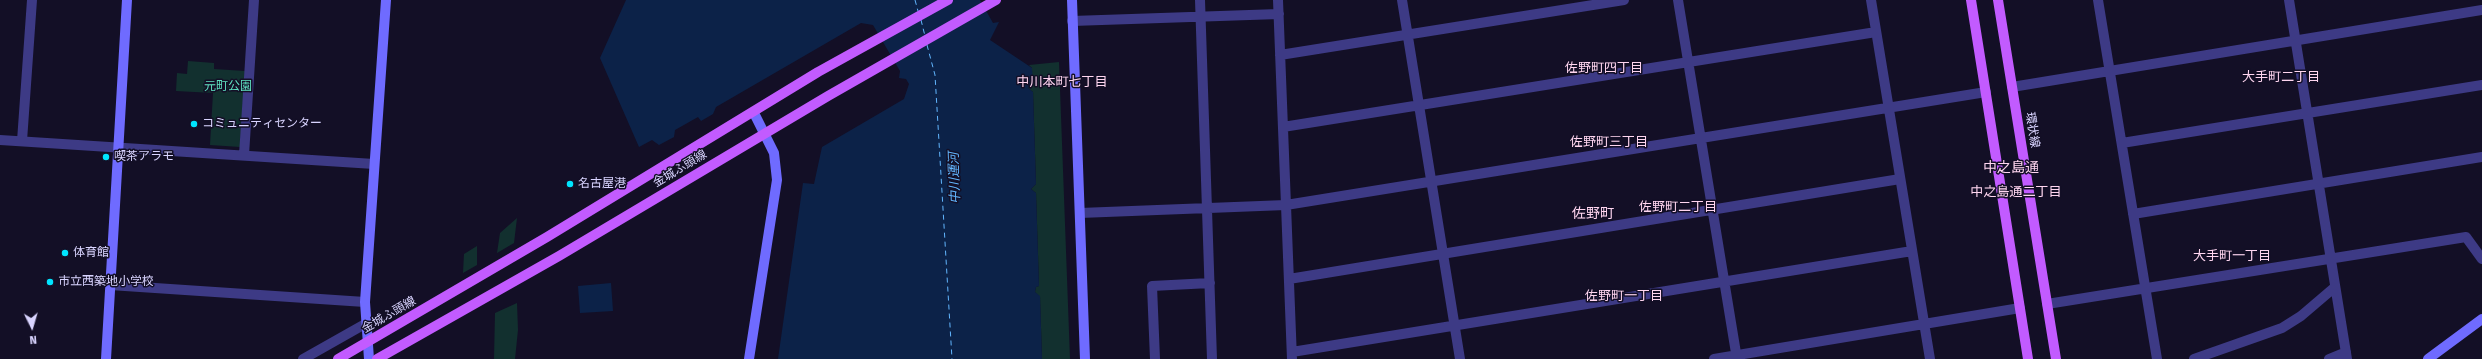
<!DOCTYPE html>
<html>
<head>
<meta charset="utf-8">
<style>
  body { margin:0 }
  #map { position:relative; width:2482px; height:359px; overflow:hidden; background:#130f26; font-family:"Fira Sans",sans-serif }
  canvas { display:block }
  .north { position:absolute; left:12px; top:307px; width:40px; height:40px; -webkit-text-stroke:3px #130f26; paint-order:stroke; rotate:175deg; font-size:11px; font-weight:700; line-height:16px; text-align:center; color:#d9d4ff }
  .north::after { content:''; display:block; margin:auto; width:14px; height:18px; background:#d9d4ff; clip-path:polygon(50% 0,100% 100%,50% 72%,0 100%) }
</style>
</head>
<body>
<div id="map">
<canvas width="2482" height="359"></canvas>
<div class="north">N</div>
</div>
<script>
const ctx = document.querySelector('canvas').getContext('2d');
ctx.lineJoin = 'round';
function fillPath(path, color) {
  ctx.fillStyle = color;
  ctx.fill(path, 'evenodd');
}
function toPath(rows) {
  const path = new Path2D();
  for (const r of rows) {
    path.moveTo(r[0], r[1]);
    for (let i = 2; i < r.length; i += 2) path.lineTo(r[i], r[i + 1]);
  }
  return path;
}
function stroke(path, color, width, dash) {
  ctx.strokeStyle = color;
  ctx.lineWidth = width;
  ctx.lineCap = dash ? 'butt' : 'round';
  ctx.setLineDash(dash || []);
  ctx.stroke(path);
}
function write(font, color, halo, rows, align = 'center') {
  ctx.font = font + ' "Fira Sans","Noto Sans JP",sans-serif';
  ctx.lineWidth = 3;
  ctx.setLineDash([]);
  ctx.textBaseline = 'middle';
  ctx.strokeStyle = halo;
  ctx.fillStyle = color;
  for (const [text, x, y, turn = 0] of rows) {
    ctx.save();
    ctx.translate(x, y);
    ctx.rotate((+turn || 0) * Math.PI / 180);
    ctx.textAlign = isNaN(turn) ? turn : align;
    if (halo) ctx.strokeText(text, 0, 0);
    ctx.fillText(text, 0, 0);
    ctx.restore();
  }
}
fillPath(toPath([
  [188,61,214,63,214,69,245,71,240,147,210,145,213,93,176,91,177,73,187,74],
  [1059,62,1070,359,1042,359,1040,297,1035,292,1036,287,1039,286,1036,193,1031,189,1036,184,1033,92,1028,88,1032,68,1029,65],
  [517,218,514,243,497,253,500,233],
  [477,246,477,265,463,273,464,254],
  [517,303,518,330,515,359,494,359,495,313]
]), '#12302f');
fillPath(toPath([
  [626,0,980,0,993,23,999,22,990,40,1032,68,1033,83,1028,88,1033,92,1036,184,1031,189,1036,193,1039,286,1036,287,1035,292,1040,296,1042,359,778,359,803,183,814,184,822,147,904,99,909,84,906,79,899,78,900,71,873,25,861,23,716,107,713,114,701,121,698,117,675,130,674,137,659,145,652,140,639,147,600,58],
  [611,283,613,311,580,313,578,286]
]), '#0c2248');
stroke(toPath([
  [915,0,918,11],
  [921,20,925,36],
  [927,45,935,75,952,359]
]), '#62b6ff', 1, [5, 4]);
stroke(toPath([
  [1200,0,1212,359],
  [1278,0,1292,359],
  [1402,0,1460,359],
  [1678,0,1737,359],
  [1871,0,1930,359],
  [2098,0,2157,359],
  [2289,0,2347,359],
  [1072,21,1279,14],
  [1280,55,1624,0],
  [2012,87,2482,10],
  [1283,127,1876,32],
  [0,140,374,164],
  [22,141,32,0],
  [2122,143,2482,85],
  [244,155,254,0],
  [1080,213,1286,205,1986,92],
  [2133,214,2482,157],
  [1289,279,1900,179],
  [110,285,365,302],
  [2047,304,2466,237,2482,259],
  [1292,352,1912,251],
  [303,359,365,324],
  [1155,359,1152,286,1210,283],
  [1714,359,2020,308],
  [2194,359,2282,328,2301,316,2335,287],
  [2329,359,2346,352]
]), '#3d3a85', 10);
stroke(toPath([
  [1072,0,1085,359],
  [106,359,127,0],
  [369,359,365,302,386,0],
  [749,359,777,180,774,153,754,113],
  [2428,359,2482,319]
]), '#6f6bff', 10);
stroke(toPath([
  [1971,0,2028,359],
  [1998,0,2056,359],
  [338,359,547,237,818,72,948,0],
  [377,359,559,256,828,96,996,0]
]), '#c25bff', 10);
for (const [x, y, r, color] of [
  [194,124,4,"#00e5ff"],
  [106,157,4,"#00e5ff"],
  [570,184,4,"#00e5ff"],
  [65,253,4,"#00e5ff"],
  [50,282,4,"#00e5ff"]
]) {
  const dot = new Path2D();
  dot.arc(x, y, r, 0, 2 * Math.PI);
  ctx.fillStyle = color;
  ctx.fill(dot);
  stroke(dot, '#130f26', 1.5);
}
write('12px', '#5fe0c0', '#130f26', [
  ["元町公園",228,87]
]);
write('12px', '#d9d4ff', '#130f26', [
  ["コミュニティセンター",202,124],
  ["喫茶アラモ",114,157],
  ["名古屋港",578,184],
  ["体育館",73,253],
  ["市立西築地小学校",58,282]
], 'left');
write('12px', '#d9d4ff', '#130f26', [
  ["環状線",2032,130,81],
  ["金城ふ頭線",680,169,-31],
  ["金城ふ頭線",389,315,-30]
]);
write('13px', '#ffd6f0', '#130f26', [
  ["佐野町四丁目",1604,68],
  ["大手町二丁目",2281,77],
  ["中川本町七丁目",1062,82],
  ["佐野町三丁目",1609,142],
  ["中之島通二丁目",2016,192],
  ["佐野町二丁目",1678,207],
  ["大手町一丁目",2232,256],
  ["佐野町一丁目",1624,296]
]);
write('italic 13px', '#62b6ff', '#130f26', [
  ["中川運河",955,178,-92]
]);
write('14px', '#ffd6f0', '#130f26', [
  ["中之島通",2011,168],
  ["佐野町",1593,214]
]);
</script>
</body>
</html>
